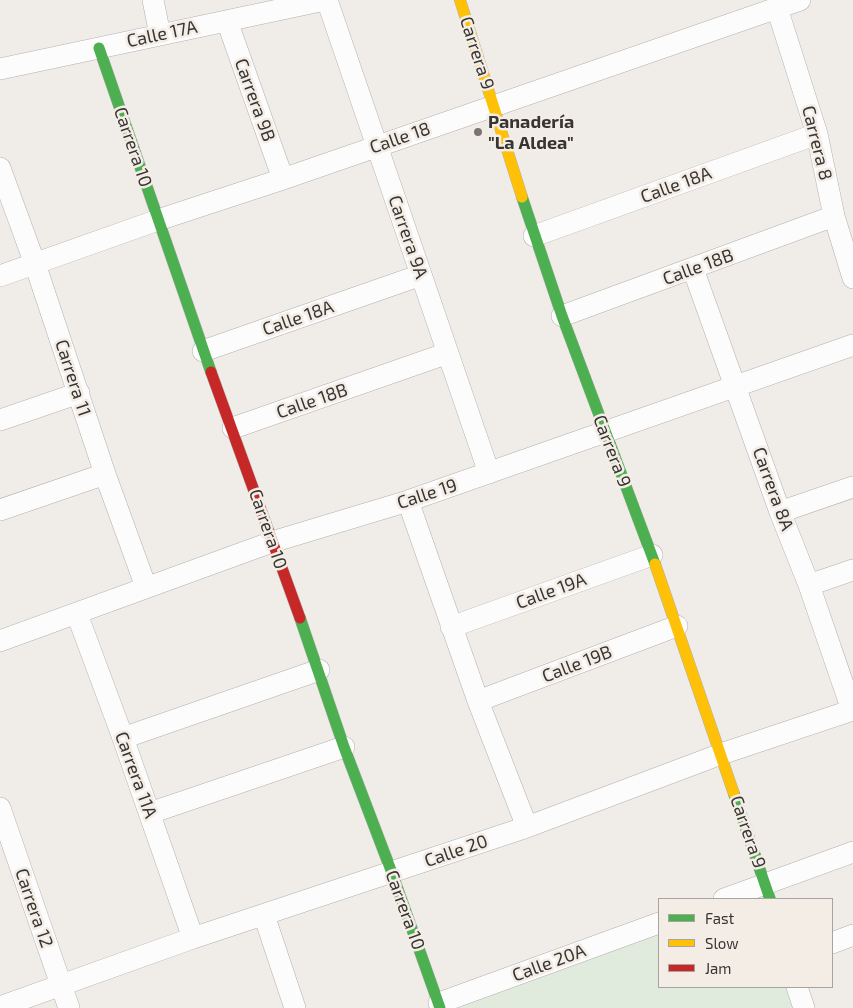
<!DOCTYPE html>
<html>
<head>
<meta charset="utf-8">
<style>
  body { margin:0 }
  #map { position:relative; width:853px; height:1008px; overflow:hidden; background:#f0ede9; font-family:"Exo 2",sans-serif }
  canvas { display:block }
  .legend { position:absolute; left:658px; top:898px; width:175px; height:90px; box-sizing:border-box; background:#f3ede6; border:1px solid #a8a39e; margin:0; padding:6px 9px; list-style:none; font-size:15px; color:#373533 }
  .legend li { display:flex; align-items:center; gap:10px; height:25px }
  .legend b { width:25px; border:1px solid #a8a39e }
</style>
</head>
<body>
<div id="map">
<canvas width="853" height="1008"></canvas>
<ul class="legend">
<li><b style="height:6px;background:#4caf50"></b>Fast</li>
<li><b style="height:6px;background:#ffc107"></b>Slow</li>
<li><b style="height:6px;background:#c62828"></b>Jam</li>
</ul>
</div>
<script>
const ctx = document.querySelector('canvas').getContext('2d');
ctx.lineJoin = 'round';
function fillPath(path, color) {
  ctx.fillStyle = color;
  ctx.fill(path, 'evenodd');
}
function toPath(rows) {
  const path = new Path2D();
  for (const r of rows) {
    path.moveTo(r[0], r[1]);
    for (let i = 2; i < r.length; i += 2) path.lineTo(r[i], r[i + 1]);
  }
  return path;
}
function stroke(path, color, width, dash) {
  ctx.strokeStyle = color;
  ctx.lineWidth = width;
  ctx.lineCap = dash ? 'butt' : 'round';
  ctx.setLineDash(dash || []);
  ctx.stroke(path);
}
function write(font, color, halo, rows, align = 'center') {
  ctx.font = font + ' "Exo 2",sans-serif';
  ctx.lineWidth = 5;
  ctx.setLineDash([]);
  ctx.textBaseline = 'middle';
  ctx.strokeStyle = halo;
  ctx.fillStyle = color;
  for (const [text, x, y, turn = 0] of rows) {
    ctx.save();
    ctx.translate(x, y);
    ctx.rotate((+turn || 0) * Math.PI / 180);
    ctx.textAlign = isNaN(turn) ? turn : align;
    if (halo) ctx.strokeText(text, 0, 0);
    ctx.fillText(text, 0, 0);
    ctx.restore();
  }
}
fillPath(toPath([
  [659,923,659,987,797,987,804,1008,440,1008]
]), '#e0eadd');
const street = toPath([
  [153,0,160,35],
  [327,0,489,473],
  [777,8,817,134,834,216,853,278],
  [227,21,283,179],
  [0,69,325,0],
  [0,168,35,264,105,474,146,587],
  [534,236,817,134],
  [693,269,780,512,809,585,852,710],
  [0,276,158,220,283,179,800,0],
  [562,316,834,216],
  [203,351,421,275],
  [0,420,79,393],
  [233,428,448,353],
  [408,501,478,701,527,827],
  [0,510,105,474],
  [780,512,853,487],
  [809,585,853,570],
  [77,614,123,738,193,938],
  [451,627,652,555],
  [0,641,272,542,408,501,853,345],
  [478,701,677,626],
  [123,738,319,670],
  [0,808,69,1008],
  [150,813,344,747],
  [724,899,853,852],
  [264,915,295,1008],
  [832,943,853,935],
  [797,987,804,1008],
  [439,1003,659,923],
  [0,1007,193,938,527,827,721,754,853,710]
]);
const fast = toPath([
  [99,48,211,372],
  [522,197,562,316,655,564],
  [300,618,344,747,392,873,440,1008],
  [734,794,770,899]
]);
const slow = toPath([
  [460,0,522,197],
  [655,564,734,794]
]);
const jam = toPath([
  [211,372,300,618]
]);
stroke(street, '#b2b0ae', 22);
stroke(fast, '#b2b0ae', 12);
stroke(slow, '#b2b0ae', 12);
stroke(jam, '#b2b0ae', 12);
stroke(street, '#fdfcfc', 21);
stroke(fast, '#4caf50', 11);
stroke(slow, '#ffc107', 11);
stroke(jam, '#c62828', 11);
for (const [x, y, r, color] of [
  [478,132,5,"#787573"]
]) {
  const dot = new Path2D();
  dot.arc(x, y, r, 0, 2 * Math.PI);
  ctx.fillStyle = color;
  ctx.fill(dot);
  stroke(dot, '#f3ede6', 2);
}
write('18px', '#373533', '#f3ede6', [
  ["Calle 17A",162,34,-12],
  ["Carrera 9",477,53,72],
  ["Carrera 9B",255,100,70],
  ["Calle 18",400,138,-19],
  ["Carrera 8",817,143,76],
  ["Carrera 10",133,147,71],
  ["Calle 18A",676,185,-20],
  ["Carrera 9A",408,237,71],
  ["Calle 18B",698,267,-20],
  ["Calle 18A",298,318,-19],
  ["Carrera 11",73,378,72],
  ["Calle 18B",312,401,-19],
  ["Carrera 9",612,451,69],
  ["Carrera 8A",773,489,70],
  ["Calle 19",427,494,-18],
  ["Carrera 10",268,529,71],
  ["Calle 19A",551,591,-20],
  ["Calle 19B",577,664,-21],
  ["Carrera 11A",136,775,70],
  ["Carrera 9",748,832,71],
  ["Calle 20",456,851,-19],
  ["Carrera 12",34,908,71],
  ["Carrera 10",405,910,70],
  ["Calle 20A",549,963,-20]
]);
write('bold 18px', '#373533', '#f3ede6', [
  ["Panadería",488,122],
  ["\"La Aldea\"",488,143]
], 'left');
</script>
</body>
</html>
